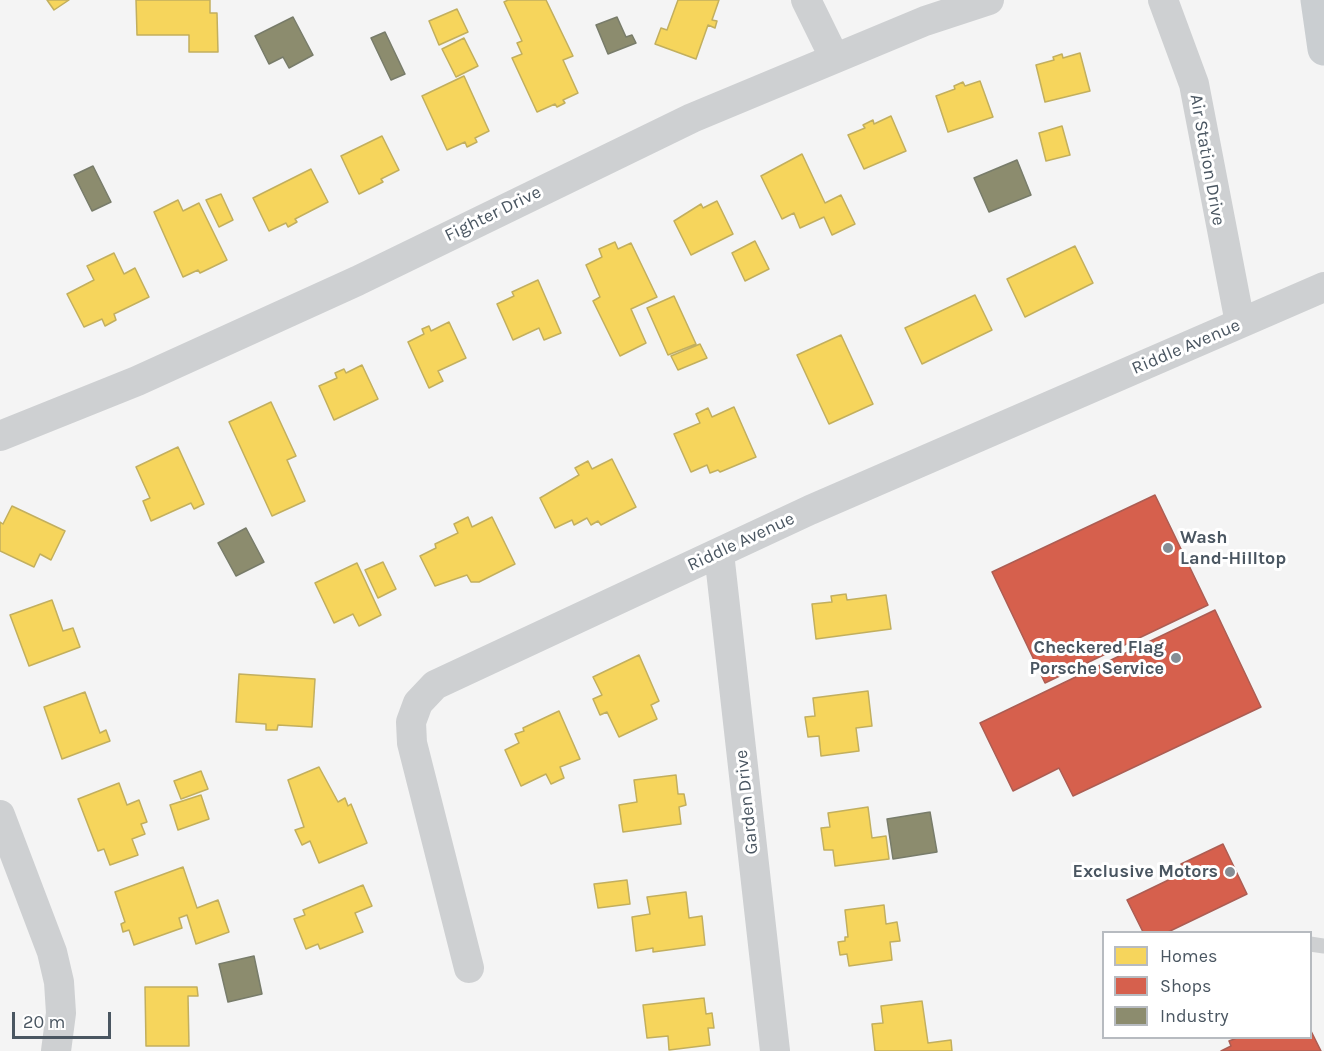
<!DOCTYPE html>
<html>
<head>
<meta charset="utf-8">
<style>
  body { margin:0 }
  #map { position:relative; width:1324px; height:1051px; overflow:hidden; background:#f4f4f4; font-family:Karla,sans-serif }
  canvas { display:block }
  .legend { position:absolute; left:1102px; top:931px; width:210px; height:108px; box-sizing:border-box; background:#fff; border:2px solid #b7bbc0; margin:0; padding:8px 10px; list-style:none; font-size:18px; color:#4a5661 }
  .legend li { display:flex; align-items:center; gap:12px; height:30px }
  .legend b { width:30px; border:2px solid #b7bbc0 }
  .scale { position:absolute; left:12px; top:1012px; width:99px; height:27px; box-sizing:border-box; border:3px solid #4a5661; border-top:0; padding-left:8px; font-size:18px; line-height:21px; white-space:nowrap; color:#4a5661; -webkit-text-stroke:4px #fff; paint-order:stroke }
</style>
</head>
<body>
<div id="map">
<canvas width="1324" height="1051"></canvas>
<ul class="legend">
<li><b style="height:16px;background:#f6d55c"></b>Homes</li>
<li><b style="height:16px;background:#d6604d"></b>Shops</li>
<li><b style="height:16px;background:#8c8c6e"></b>Industry</li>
</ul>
<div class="scale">20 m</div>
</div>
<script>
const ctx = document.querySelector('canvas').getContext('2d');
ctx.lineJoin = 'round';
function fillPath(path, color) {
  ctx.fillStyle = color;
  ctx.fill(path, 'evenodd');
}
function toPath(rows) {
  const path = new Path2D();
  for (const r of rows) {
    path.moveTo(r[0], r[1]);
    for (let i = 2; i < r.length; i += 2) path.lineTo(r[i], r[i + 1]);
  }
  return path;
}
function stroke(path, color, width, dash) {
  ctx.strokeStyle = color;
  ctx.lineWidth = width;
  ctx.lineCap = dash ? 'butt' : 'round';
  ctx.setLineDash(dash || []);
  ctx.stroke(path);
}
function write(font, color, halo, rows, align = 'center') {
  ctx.font = font + ' Karla,sans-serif';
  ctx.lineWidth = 6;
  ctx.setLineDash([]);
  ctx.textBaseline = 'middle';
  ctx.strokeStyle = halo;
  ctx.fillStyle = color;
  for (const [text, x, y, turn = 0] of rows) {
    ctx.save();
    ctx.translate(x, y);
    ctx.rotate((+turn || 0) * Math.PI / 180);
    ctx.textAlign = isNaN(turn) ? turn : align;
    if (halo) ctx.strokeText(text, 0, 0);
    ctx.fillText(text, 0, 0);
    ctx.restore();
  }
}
const homes = toPath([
  [47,0,69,0,54,10,47,0],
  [136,0,210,0,210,13,217,13,218,52,189,52,189,35,137,35,136,0],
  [508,0,546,0,573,56,563,60,578,93,563,100,565,103,557,107,555,104,537,112,512,58,522,54,517,43,522,41,504,2,508,0],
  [678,0,719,0,712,20,717,21,715,28,708,25,696,59,655,44,661,28,667,30,678,0],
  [457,9,468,32,439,45,429,21,457,9],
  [464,38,478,66,456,77,442,49,464,38],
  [1080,53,1090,91,1045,102,1036,65,1054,60,1053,57,1062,54,1063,58,1080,53],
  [464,76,489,131,475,138,477,142,467,147,465,142,447,150,422,96,464,76],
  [980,81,993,117,948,132,936,96,955,89,954,86,963,82,965,86,980,81],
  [891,116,906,151,864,169,848,135,865,128,863,125,873,120,874,124,891,116],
  [1062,126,1070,155,1046,161,1039,133,1062,126],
  [382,136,399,170,381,179,383,182,359,194,341,156,382,136],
  [802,154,825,203,841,195,855,224,832,235,824,217,800,228,794,213,782,219,761,176,802,154],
  [311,169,328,202,295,219,297,222,288,227,286,223,269,231,253,198,311,169],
  [221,194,233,220,219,227,206,200,221,194],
  [178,200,183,211,199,203,227,260,200,273,198,270,183,277,154,212,178,200],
  [717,201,733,234,691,255,674,221,701,204,703,208,717,201],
  [755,241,769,269,745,281,732,253,755,241],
  [615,242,618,249,631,243,657,297,631,309,646,343,620,356,593,301,600,297,586,265,602,257,599,249,615,242],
  [1075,246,1093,283,1025,317,1007,279,1075,246],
  [114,253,124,274,135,268,149,297,114,314,116,320,105,326,102,319,84,327,67,294,94,280,87,266,114,253],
  [538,280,561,333,544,340,539,328,513,340,497,304,514,296,512,292,538,280],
  [975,295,992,330,922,364,905,328,975,295],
  [674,296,696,344,668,355,647,308,674,296],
  [449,322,466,358,438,371,443,381,429,388,408,342,424,334,422,329,429,326,431,331,449,322],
  [841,335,873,404,829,424,797,355,841,335],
  [700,344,707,358,678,370,671,356,700,344],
  [362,365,378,399,334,420,319,386,337,378,335,373,344,369,346,373,362,365],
  [271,402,296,456,287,460,305,501,272,516,229,422,271,402],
  [734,407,756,457,720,472,718,470,710,473,707,465,691,472,674,434,700,423,696,414,708,408,712,417,734,407],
  [178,447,204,504,194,509,191,503,151,521,143,501,150,498,136,467,178,447],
  [612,459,636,507,601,525,598,521,591,525,587,518,574,525,572,520,555,528,540,498,579,475,575,468,588,461,592,469,612,459],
  [12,506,65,531,51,560,40,554,34,567,0,551,0,522,3,524,12,506],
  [468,517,472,527,492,517,515,564,479,582,471,582,467,575,435,586,420,556,436,548,435,544,458,533,454,524,468,517],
  [383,562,396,589,378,598,365,570,383,562],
  [357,563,381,615,359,626,353,614,334,623,315,583,357,563],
  [846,594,847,600,886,595,891,629,816,639,812,604,832,602,831,596,846,594],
  [52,600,63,631,73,628,80,647,29,666,10,615,52,600],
  [639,655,659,701,651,705,657,719,619,737,607,712,600,715,593,699,602,695,593,677,639,655],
  [239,674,315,679,312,727,278,725,277,730,266,730,266,724,236,722,239,674],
  [868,691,872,726,856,728,859,751,821,756,819,736,808,737,805,717,815,716,813,698,868,691],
  [85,692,100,733,106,730,110,741,62,759,44,707,85,692],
  [559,711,580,759,560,767,564,778,551,784,546,774,521,786,505,750,519,743,515,734,524,731,523,728,559,711],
  [319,767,338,802,345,798,348,806,351,804,367,843,319,863,310,841,302,845,295,830,304,827,288,780,319,767],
  [201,771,208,789,181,799,174,781,201,771],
  [676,775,678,794,684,794,686,805,679,807,681,824,623,832,619,805,637,802,634,780,676,775],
  [119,783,127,805,139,800,147,822,141,824,145,834,132,839,138,855,110,865,104,849,98,851,78,799,119,783],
  [201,795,209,819,178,830,170,805,201,795],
  [868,807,872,838,886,836,889,859,835,866,833,850,824,850,821,828,830,827,828,813,868,807],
  [183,867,197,908,218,900,229,932,196,944,187,915,179,918,182,928,134,945,129,930,123,932,121,924,125,922,115,892,183,867],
  [627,880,630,904,598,908,594,884,627,880],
  [363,885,372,906,355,913,363,932,320,949,318,944,306,949,294,919,305,915,303,910,363,885],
  [686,892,689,918,702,916,705,945,653,952,653,948,636,951,632,917,650,914,647,897,686,892],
  [884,905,886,924,897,922,900,941,890,942,892,960,849,966,847,954,840,955,838,942,845,941,845,937,848,937,845,910,884,905],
  [145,987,197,987,198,996,188,996,189,1046,146,1046,145,987],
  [704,998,706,1014,712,1013,714,1028,708,1028,710,1045,669,1050,668,1036,647,1038,643,1005,704,998],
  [922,1001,928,1043,951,1040,952,1051,875,1051,872,1024,883,1023,881,1006,922,1001]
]);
fillPath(homes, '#f6d55c');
stroke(homes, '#c2af5e', 1.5);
const shops = toPath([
  [1155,495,1208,605,1045,683,992,572,1155,495],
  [1215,610,1261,707,1073,796,1059,768,1013,791,980,723,1215,610],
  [1223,844,1247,894,1168,932,1143,932,1127,900,1185,872,1181,864,1223,844],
  [1310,1029,1321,1051,1221,1051,1231,1046,1229,1041,1237,1038,1310,1038,1310,1029]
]);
fillPath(shops, '#d6604d');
stroke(shops, '#ac5d53', 1.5);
const industry = toPath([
  [293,17,313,55,289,68,283,57,269,64,255,36,293,17],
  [617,17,626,37,632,35,636,43,608,54,596,25,617,17],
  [385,32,405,74,391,80,371,38,385,32],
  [1017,160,1031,195,989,212,974,178,1017,160],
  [93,166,111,202,92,211,74,175,93,166],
  [246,528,264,562,236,576,218,543,246,528],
  [930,812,937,852,893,859,887,819,930,812],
  [254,956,262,994,228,1002,219,964,254,956]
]);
fillPath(industry, '#8c8c6e');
stroke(industry, '#787c6a', 1.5);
stroke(toPath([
  [1310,944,1324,946]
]), '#ced0d2', 15);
stroke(toPath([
  [806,0,834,57],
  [1163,0,1194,84,1240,323],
  [0,436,137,381,357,281,692,118,925,21,989,0],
  [719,553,775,1051],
  [0,815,52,952,59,982,61,1013,56,1051],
  [469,968,412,743,411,722,418,703,435,685,810,510,1324,287]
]), '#ced0d2', 30);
stroke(toPath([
  [1317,0,1324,49]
]), '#caced1', 33);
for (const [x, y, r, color] of [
  [1168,548,6,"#868d94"],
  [1176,658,6,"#868d94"],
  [1230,872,6,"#868d94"]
]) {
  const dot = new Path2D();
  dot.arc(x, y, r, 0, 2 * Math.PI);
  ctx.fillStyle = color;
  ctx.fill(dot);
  stroke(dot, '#fff', 2);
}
write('18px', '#4a5661', '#fff', [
  ["Air Station Drive",1207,160,80],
  ["Fighter Drive",493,214,-26],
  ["Riddle Avenue",1186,347,-23],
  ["Riddle Avenue",741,542,-25],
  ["Garden Drive",747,802,-96]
]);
write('bold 18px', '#4a5661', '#fff', [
  ["Wash",1180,538,"left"],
  ["Land-Hilltop",1180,559,"left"],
  ["Checkered Flag",1164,648],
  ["Porsche Service",1164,669],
  ["Exclusive Motors",1218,872]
], 'right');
</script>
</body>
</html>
